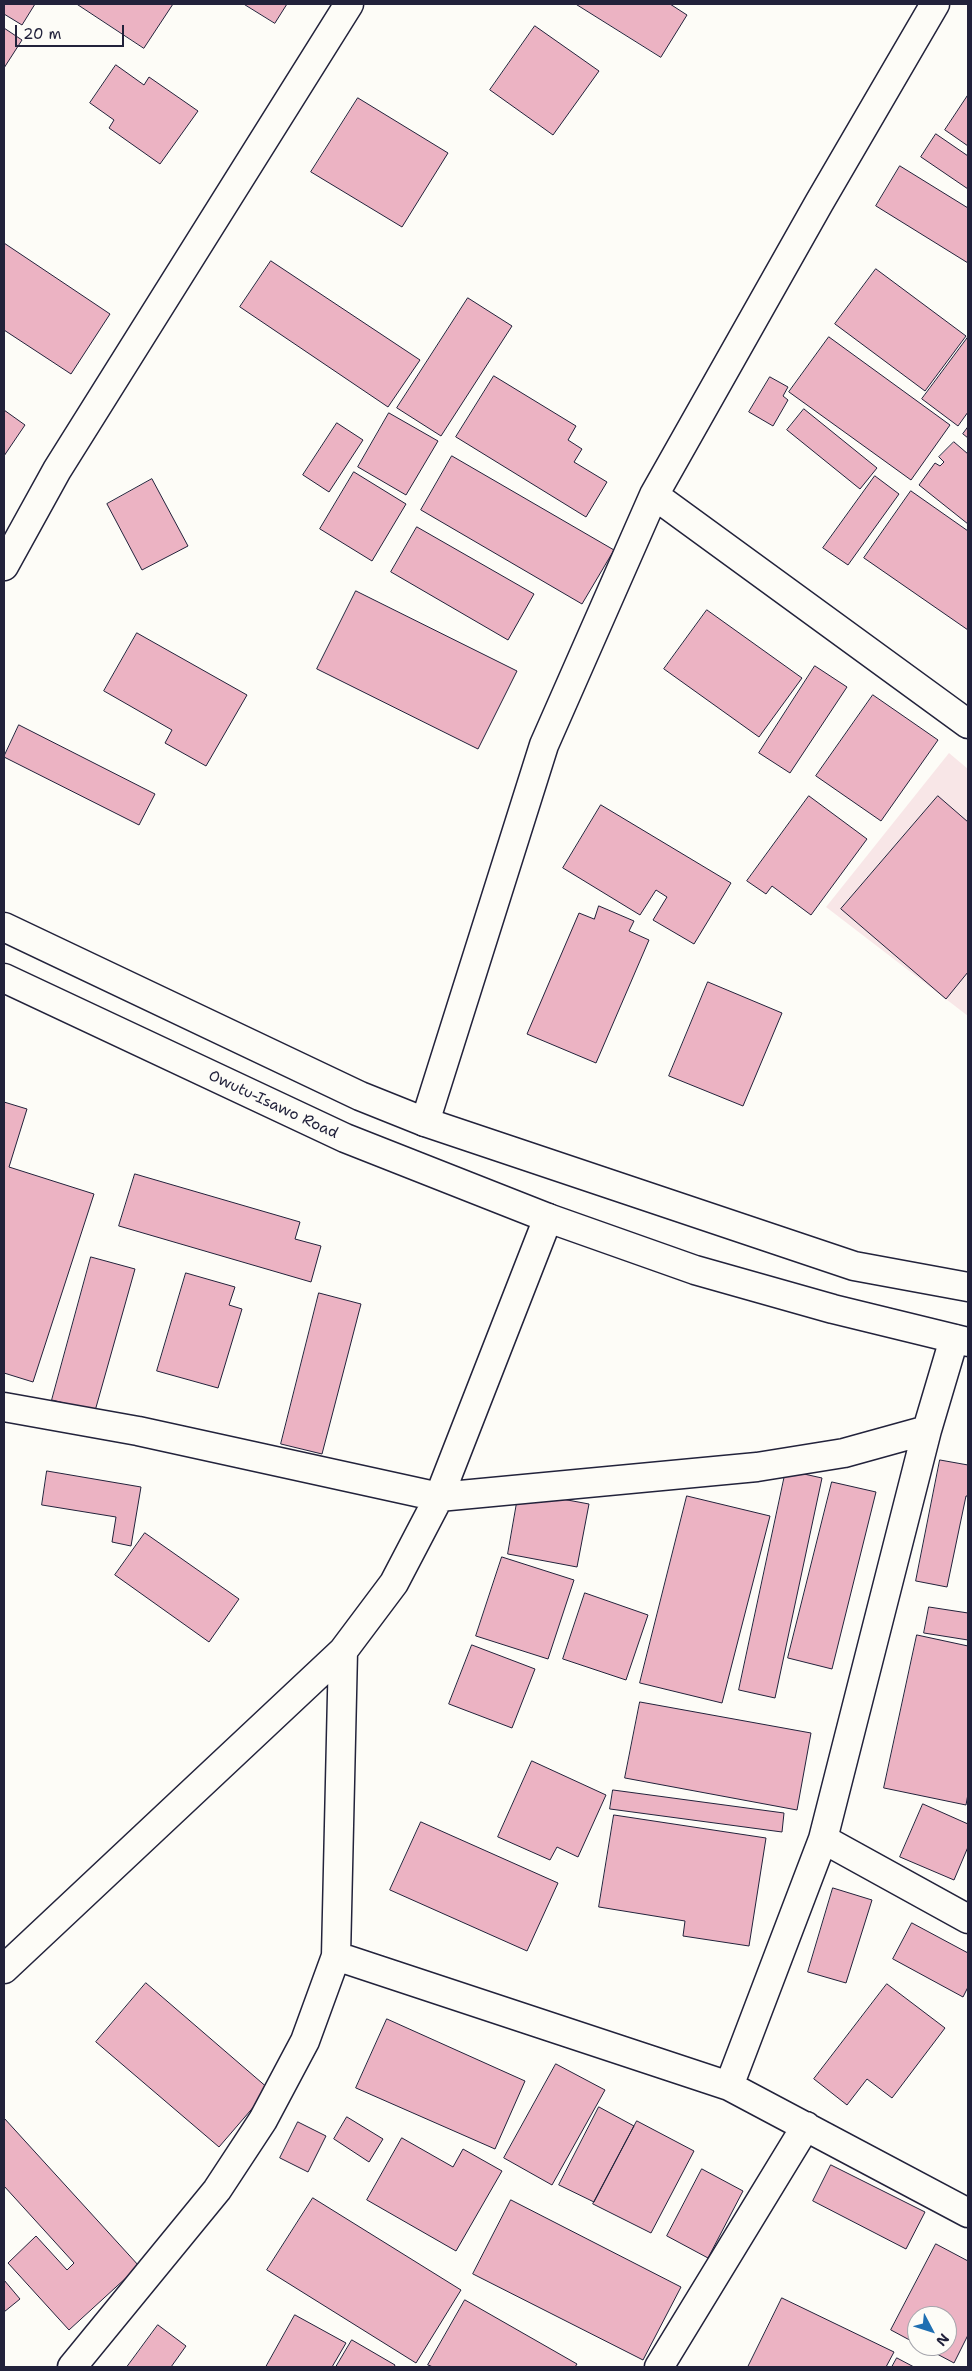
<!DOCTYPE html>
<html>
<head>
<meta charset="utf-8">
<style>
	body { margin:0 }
	#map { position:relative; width:972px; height:2371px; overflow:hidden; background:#fdfcf7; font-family:"Shantell Sans",sans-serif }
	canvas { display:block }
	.frame { position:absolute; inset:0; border:5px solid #22223b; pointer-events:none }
	.north { position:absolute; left:907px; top:2306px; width:50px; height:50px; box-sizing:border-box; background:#fdfcf7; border:1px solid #a5a5ac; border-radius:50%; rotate:130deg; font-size:14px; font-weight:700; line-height:20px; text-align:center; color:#22223b }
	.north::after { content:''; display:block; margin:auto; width:18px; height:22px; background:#1f6fb2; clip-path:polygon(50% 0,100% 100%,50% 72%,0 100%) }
	.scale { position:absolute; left:15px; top:25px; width:109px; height:22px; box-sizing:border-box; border:2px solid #22223b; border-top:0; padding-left:6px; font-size:15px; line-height:18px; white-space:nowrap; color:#22223b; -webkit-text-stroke:4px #fdfcf7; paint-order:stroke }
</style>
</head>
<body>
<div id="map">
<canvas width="972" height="2371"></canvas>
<div class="frame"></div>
<div class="north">N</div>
<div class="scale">20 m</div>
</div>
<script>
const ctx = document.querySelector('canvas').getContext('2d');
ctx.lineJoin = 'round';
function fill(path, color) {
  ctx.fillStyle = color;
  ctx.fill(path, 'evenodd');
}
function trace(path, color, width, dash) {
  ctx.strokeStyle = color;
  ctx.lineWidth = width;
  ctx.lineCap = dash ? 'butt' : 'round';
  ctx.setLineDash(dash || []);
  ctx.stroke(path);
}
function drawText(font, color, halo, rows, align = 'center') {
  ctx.font = font + ' "Shantell Sans",sans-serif';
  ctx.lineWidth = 4;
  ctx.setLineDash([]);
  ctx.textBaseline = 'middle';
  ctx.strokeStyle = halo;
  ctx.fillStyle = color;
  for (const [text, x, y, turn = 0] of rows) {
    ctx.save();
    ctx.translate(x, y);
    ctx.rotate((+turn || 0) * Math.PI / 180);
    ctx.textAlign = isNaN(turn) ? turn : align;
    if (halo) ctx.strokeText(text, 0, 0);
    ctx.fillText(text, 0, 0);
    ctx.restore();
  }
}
const built = new Path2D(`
	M 949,753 L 968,769 L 968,1016 L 826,907 Z`);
const building = new Path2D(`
	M 4,4 L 35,4 L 22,25 L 4,14 Z
	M 77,4 L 173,4 L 144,48 Z
	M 244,4 L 287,4 L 275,23 Z
	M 576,4 L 670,4 L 687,15 L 661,57 Z
	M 535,26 L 599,71 L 553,135 L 490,90 Z
	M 4,28 L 22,40 L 4,68 Z
	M 116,65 L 144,85 L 149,77 L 198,111 L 160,164 L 109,128 L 114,120 L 90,103 Z
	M 968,95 L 968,146 L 945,130 Z
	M 358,98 L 448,153 L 402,227 L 311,172 Z
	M 936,134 L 968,156 L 968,189 L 921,157 Z
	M 900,166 L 968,208 L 968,263 L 876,206 Z
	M 4,243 L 110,314 L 71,374 L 4,330 Z
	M 271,261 L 420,360 L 388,407 L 240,307 Z
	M 876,269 L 966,336 L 925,391 L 835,324 Z
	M 468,298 L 512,326 L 441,436 L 397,408 Z
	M 829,337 L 950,425 L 911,480 L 789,392 Z
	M 968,337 L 968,412 L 958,426 L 922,399 Z
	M 494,376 L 576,426 L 568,440 L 582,449 L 574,462 L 607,482 L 586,517 L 456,437 Z
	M 770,377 L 788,387 L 783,396 L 788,400 L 773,426 L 749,412 Z
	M 804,409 L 877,468 L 860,489 L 787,430 Z
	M 4,410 L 25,425 L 4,456 Z
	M 389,413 L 438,441 L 406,495 L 358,467 Z
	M 337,423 L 363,440 L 329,492 L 303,475 Z
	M 968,427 L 968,438 L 963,434 Z
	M 954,442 L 968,454 L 968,524 L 919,485 L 935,463 L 940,466 L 944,462 L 939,457 Z
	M 452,456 L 614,550 L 582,604 L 421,510 Z
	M 354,472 L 406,504 L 372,561 L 320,529 Z
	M 875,476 L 899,494 L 848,565 L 823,548 Z
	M 152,479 L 188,546 L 142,570 L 107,504 Z
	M 911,491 L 968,531 L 968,630 L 864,558 Z
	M 417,527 L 534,594 L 508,640 L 391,572 Z
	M 356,591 L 517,671 L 478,749 L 317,669 Z
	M 707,610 L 802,678 L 759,737 L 664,669 Z
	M 137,633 L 247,695 L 206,766 L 165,743 L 172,730 L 104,691 Z
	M 815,666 L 847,687 L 790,773 L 759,753 Z
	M 873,695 L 938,740 L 881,821 L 816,776 Z
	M 19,725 L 155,794 L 139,825 L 4,757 Z
	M 809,796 L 867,839 L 811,915 L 772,886 L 766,894 L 747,881 Z
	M 938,796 L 968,822 L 968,972 L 946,999 L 841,909 Z
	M 601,805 L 731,883 L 694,944 L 653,920 L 667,897 L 656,890 L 640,915 L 563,868 Z
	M 599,906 L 634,921 L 629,931 L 649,940 L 596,1063 L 527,1034 L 579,913 L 594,919 Z
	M 708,982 L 782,1013 L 743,1106 L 669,1076 Z
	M 4,1102 L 27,1109 L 9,1167 L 94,1194 L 33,1382 L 4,1373 Z
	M 135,1174 L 300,1222 L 295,1239 L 321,1246 L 311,1282 L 119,1226 Z
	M 91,1257 L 135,1269 L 95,1411 L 52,1400 Z
	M 186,1273 L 235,1287 L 229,1305 L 242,1309 L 218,1388 L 157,1371 Z
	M 319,1293 L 361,1304 L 322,1454 L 281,1444 Z
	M 940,1460 L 968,1465 L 968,1496 L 966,1496 L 947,1587 L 916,1581 Z
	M 786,1470 L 822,1478 L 775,1698 L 739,1690 Z
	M 47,1471 L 141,1487 L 131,1546 L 112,1542 L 116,1517 L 42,1505 Z
	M 832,1482 L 876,1492 L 832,1669 L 788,1658 Z
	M 519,1491 L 589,1504 L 577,1567 L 508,1554 Z
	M 687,1496 L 770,1516 L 722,1703 L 640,1683 Z
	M 145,1533 L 239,1599 L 209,1642 L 115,1575 Z
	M 502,1557 L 574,1580 L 548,1659 L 476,1636 Z
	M 585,1593 L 648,1615 L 626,1680 L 563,1659 Z
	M 929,1607 L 968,1613 L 968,1640 L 924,1633 Z
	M 917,1635 L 968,1646 L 968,1794 L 966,1805 L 884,1788 Z
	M 472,1645 L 535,1669 L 512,1728 L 449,1704 Z
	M 640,1702 L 811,1733 L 797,1810 L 625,1778 Z
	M 532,1761 L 606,1795 L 578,1857 L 557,1847 L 550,1860 L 498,1837 Z
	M 613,1790 L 784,1813 L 782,1832 L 610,1809 Z
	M 923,1804 L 968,1824 L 968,1847 L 954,1880 L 900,1857 Z
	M 614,1815 L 766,1838 L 749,1946 L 683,1936 L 685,1921 L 599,1907 Z
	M 421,1822 L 558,1883 L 527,1951 L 390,1890 Z
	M 833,1888 L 872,1900 L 846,1983 L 808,1972 Z
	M 912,1923 L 968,1953 L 968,1987 L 963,1997 L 893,1959 Z
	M 146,1983 L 269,2089 L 219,2147 L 96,2042 Z
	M 887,1984 L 945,2028 L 892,2098 L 867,2079 L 847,2105 L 814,2079 Z
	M 387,2019 L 525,2081 L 495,2149 L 356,2088 Z
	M 556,2064 L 605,2090 L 552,2185 L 504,2158 Z
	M 599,2107 L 634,2126 L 594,2202 L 559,2185 Z
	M 347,2117 L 383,2139 L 369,2162 L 334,2139 Z
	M 4,2118 L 139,2266 L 69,2330 L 8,2263 L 36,2236 L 67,2270 L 74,2263 L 4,2186 Z
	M 637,2121 L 694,2151 L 651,2233 L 593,2204 Z
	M 298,2122 L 326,2136 L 308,2172 L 280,2158 Z
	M 402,2138 L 453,2167 L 463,2149 L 502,2171 L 456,2251 L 367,2200 Z
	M 831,2165 L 925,2212 L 906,2249 L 813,2201 Z
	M 702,2169 L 743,2191 L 708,2258 L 667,2236 Z
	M 313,2198 L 461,2290 L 416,2363 L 267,2270 Z
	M 511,2200 L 681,2287 L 643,2360 L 473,2274 Z
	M 936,2244 L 968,2261 L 968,2335 L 954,2363 L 922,2346 L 947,2346 L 947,2316 L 917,2316 L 917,2344 L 891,2330 Z
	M 4,2280 L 20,2299 L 4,2312 Z
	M 782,2298 L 894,2352 L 886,2367 L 748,2367 Z
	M 465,2300 L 577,2364 L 575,2367 L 433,2367 L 428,2365 Z
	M 295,2315 L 346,2343 L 332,2367 L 266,2367 Z
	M 158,2325 L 186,2346 L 171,2367 L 127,2367 Z
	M 352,2340 L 395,2365 L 394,2367 L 336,2367 Z
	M 897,2358 L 914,2367 L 892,2367 Z`);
const minor = new Path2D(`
	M 654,495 L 968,724
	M 4,566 L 57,470 L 349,4
	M 425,1122 L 544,745 L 654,495 L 819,203 L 935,4
	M 4,1407 L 138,1431 L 439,1497 L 757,1467 L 844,1453 L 927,1430
	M 823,1839 L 968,1919
	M 336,1956 L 729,2086 L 968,2213
	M 4,1969 L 343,1651 L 394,1583 L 439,1497 L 548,1218
	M 729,2086 L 823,1839 L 927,1430 L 954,1339
	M 72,2367 L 217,2190 L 263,2120 L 305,2041 L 336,1956 L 343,1651
	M 659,2367 L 806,2126`);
const tertiary = new Path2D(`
	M 4,927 L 360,1096 L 425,1122 L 854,1266 L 968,1287
	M 4,978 L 345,1138 L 548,1218 L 695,1270 L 833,1309 L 968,1342`);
const streetNames = [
	["Owutu-Isawo Road",273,1105,25]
];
fill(built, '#f8e6e7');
fill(building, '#ecb3c3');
trace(building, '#22223b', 1);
trace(minor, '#22223b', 31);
trace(tertiary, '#22223b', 31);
trace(minor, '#fdfcf7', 28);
trace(tertiary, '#fdfcf7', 28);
drawText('15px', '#22223b', '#fdfcf7', streetNames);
</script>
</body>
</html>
